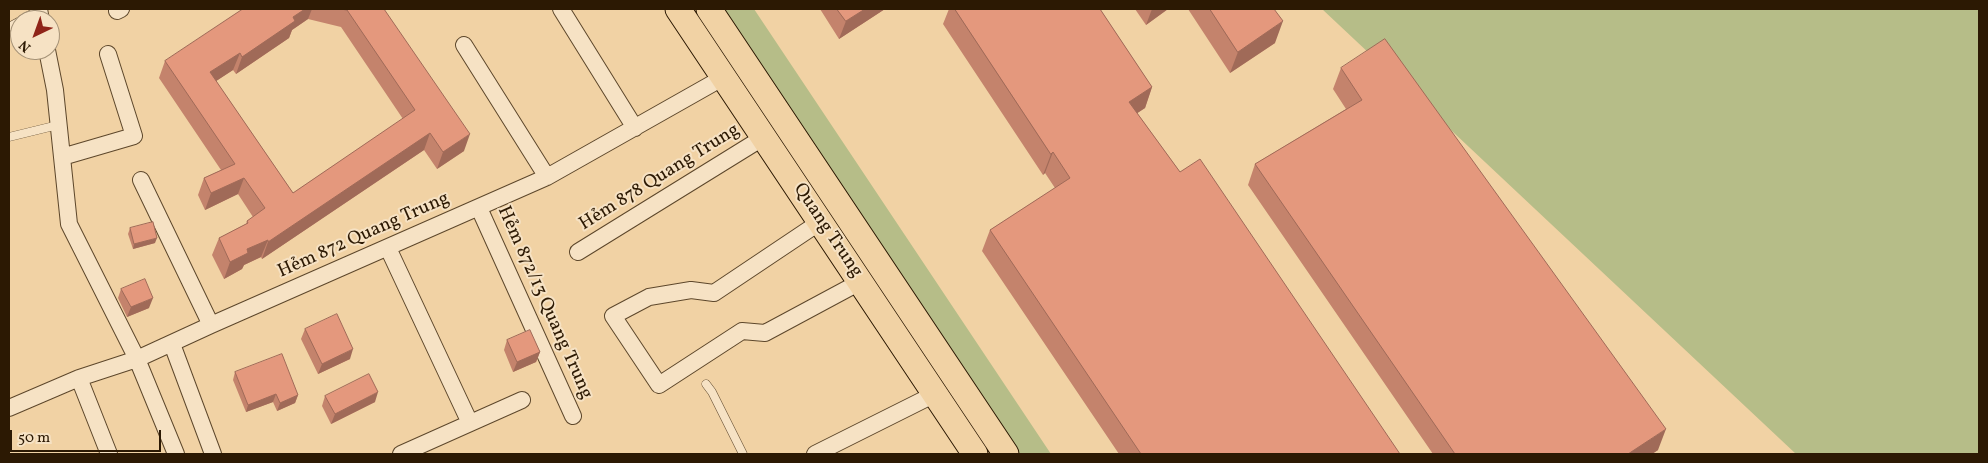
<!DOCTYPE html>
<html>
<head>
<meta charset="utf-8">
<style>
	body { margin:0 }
	#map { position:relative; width:1988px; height:463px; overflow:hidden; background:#f1d2a4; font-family:Vollkorn,serif }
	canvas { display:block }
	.frame { position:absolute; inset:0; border:10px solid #2c1903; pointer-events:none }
	.north { position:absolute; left:10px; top:10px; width:50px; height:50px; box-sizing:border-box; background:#f6e2c4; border:1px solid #a59277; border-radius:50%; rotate:222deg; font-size:14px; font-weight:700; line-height:20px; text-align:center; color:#2c1903 }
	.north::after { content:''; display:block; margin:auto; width:18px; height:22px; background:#8f2418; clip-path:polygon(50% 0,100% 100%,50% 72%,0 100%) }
	.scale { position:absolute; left:10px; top:430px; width:151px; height:22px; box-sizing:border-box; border:2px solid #2c1903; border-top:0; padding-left:6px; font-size:15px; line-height:18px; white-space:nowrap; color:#2c1903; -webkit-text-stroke:4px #f6e2c4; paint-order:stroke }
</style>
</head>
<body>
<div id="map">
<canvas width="1988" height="463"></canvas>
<div class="frame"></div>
<div class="north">N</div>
<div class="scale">50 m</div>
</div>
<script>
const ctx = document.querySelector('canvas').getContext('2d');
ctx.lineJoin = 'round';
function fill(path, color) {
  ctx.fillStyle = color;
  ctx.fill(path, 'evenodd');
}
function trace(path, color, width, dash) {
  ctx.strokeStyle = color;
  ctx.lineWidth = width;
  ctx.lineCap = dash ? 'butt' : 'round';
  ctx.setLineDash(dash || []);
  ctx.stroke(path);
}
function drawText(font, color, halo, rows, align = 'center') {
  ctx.font = font + ' Vollkorn,serif';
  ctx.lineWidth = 4;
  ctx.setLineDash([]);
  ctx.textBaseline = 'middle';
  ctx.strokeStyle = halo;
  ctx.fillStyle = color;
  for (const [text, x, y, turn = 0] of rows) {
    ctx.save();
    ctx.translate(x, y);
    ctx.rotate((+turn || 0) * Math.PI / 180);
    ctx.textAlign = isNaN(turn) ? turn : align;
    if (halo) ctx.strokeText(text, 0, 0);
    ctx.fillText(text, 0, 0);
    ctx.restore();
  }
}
const green = new Path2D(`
	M 722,9 L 754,9 L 1051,454 L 1019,454 Z
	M 1322,9 L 1979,9 L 1979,454 L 1796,454 Z`);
const service = new Path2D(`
	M 21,20 L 39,10
	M 9,27 L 20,21
	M 9,137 L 58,125
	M 706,384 L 712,392 L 743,454`);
const minor = new Path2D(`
	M 39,9 L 41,20
	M 561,9 L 635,128
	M 117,11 L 121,9
	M 464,45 L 547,177
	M 47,50 L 55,90 L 69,224 L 137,359 L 176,454
	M 62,157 L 134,136 L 108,54
	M 141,180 L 211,325
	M 479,208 L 573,416
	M 820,222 L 714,293 L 691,290 L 649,297 L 613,316 L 659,385 L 742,331 L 765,333 L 860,282
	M 388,248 L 470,423
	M 578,252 L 764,137
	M 172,344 L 213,454
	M 79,378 L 109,454
	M 9,408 L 79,378 L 137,359 L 211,325 L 547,177 L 724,77
	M 401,454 L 522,400
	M 815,454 L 935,394`);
const primary = new Path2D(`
	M 678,9 L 975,454
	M 709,9 L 1006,454`);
const wall = new Path2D(`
	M 243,9 L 384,9 L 464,151 L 437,169 L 424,150 L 262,259 L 261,257 L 244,265 L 242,269 L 224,279 L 212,255 L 219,238 L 246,224 L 247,221 L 253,217 L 238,194 L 205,210 L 198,195 L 204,178 L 221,170 L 159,78 L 165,61 ZM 308,19 L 341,27 L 403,119 L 293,193 L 216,81 L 233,70 L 236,74 L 289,38 L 292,30 Z
	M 820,9 L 885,9 L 839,39 Z
	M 949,9 L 1100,9 L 1152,87 L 1145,108 L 1137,113 L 1180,172 L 1400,454 L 1119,454 L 982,251 L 990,230 L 1055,188 L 1045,173 L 1043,175 L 943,24 Z
	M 1135,9 L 1168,9 L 1146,25 Z
	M 1188,9 L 1274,9 L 1275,43 L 1230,73 Z
	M 1341,68 L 1658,450 L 1652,454 L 1433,454 L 1248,185 L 1255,164 L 1346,109 L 1333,89 Z
	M 130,228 L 155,243 L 133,249 L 128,234 Z
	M 121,289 L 149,308 L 127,317 L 118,298 Z
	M 305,329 L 350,359 L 318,374 L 301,339 Z
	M 507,340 L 540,352 L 536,362 L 513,372 L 504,350 Z
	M 235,372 L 298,395 L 295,403 L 277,411 L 273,402 L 246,412 L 233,380 Z
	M 325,396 L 375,402 L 331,424 L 322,406 Z`);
const shadedWall = new Path2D(`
	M 305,9 L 312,9 L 308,19 L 292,30 L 289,38 L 236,74 L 242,57 L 293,17 Z
	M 865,9 L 885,9 L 839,39 L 846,21 Z
	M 1152,9 L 1168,9 L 1146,25 Z
	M 1283,21 L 1275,43 L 1230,73 L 1238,52 Z
	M 240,53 L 233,70 L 204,89 L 210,72 Z
	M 1152,87 L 1145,108 L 1121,124 L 1129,102 Z
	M 430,133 L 424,150 L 262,259 L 268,242 Z
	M 470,134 L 464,151 L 437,169 L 443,152 Z
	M 1053,152 L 1045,173 L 1043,175 L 1051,154 Z
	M 244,178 L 238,194 L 205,210 L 211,193 Z
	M 157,238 L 155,243 L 133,249 L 134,244 Z
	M 268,240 L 261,257 L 244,265 L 242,269 L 224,279 L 230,262 L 247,249 Z
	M 153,298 L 149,308 L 127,317 L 131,307 Z
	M 353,349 L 350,359 L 318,374 L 322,364 Z
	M 540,352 L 536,362 L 513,372 L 517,362 Z
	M 378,392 L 375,402 L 331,424 L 335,414 Z
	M 276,394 L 273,402 L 246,412 L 248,405 Z
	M 298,395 L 295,403 L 277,411 L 280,403 Z
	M 1666,429 L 1658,450 L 1652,454 L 1628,454 Z`);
const building = new Path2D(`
	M 243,9 L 305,9 L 293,17 L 295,21 L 242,57 L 240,53 L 210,72 L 293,193 L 415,110 L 347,10 L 340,9 L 384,9 L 470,134 L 443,152 L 430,133 L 268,242 L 268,240 L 247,249 L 248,253 L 230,262 L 219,238 L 248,223 L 247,221 L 265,208 L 244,178 L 211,193 L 204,178 L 235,164 L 165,61 Z
	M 837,9 L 865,9 L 846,21 Z
	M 955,9 L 1100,9 L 1152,87 L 1129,102 L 1180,172 L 1200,159 L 1400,454 L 1141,454 L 990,230 L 1070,178 L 1053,152 L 1051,154 Z
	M 1210,9 L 1274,9 L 1283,21 L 1238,52 Z
	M 1385,39 L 1666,429 L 1628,454 L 1455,454 L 1255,164 L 1362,100 L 1341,68 Z
	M 153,222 L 157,238 L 134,244 L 130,228 Z
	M 145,279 L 153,298 L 131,307 L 121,289 Z
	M 337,314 L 353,349 L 322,364 L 305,329 Z
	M 530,330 L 540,352 L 517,362 L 507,340 Z
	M 282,354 L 298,395 L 280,403 L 276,394 L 248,405 L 235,372 Z
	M 369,374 L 378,392 L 335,414 L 325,396 Z`);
const streetNames = [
	["Hẻm 878 Quang Trung",660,178,-32],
	["Quang Trung",827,231,56],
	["Hẻm 872 Quang Trung",364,236,-24],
	["Hẻm 872/13 Quang Trung",544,303,66]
];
fill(green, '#b6bd88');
trace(service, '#5d472b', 9);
trace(minor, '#5d472b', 18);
trace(primary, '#2c1903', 27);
trace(service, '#f6e2c4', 8);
trace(minor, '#f6e2c4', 16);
trace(primary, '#f1d2a4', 25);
fill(wall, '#c4836c');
fill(shadedWall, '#a06a58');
fill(building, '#e4987d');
trace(building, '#a06a58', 1);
drawText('19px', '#2c1903', '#f6e2c4', streetNames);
</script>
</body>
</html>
